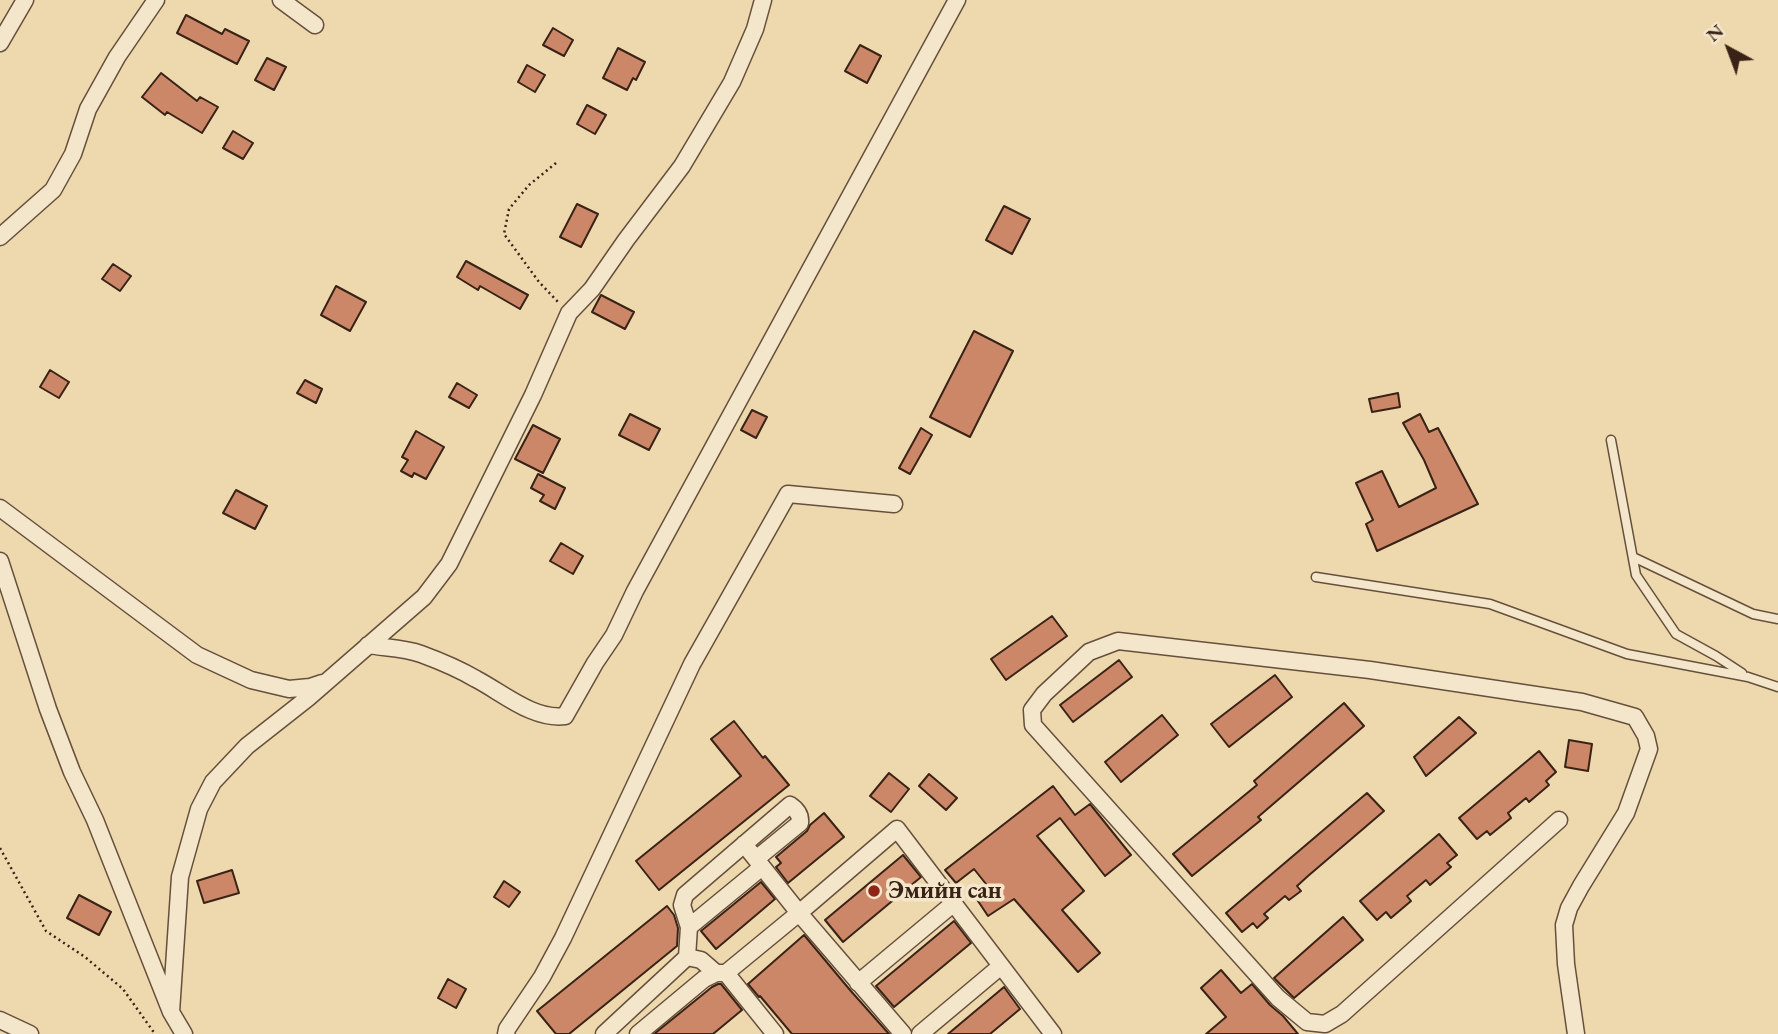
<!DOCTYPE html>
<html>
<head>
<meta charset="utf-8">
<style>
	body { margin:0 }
	#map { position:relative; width:1778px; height:1034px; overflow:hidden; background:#eed8ae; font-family:"EB Garamond",serif }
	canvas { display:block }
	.north { position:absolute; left:1694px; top:14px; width:70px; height:70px; -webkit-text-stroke:5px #f4e6ca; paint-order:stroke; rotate:319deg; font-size:19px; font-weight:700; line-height:28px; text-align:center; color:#392316 }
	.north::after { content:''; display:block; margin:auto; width:24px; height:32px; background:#392316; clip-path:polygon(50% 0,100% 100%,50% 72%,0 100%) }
</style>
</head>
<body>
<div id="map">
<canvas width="1778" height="1034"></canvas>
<div class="north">N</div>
</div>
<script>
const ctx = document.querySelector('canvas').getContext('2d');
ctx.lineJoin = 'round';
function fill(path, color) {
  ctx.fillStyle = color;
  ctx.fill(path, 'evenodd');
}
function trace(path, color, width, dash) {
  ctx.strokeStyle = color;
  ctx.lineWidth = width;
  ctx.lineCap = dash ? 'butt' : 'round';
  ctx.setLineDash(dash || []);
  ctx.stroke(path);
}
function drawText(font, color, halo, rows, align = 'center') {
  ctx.font = font + ' "EB Garamond",serif';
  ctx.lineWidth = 7;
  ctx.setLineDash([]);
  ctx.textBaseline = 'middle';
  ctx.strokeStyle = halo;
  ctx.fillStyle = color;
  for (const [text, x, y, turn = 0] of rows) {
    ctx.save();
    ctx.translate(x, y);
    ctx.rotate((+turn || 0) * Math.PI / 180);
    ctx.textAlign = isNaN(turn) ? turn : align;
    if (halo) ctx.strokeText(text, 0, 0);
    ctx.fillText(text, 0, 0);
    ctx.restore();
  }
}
const building = new Path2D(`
	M 186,15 L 222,34 L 225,29 L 249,41 L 237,64 L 177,33 Z
	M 553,28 L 573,40 L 564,56 L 543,45 Z
	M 860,45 L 881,56 L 867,83 L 845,71 Z
	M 618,48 L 645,62 L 636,80 L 633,78 L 627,90 L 603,78 Z
	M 267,58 L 286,67 L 274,90 L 255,80 Z
	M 527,65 L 545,75 L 535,92 L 518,82 Z
	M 161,73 L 197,101 L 200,97 L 218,107 L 202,133 L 167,112 L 165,115 L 142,97 Z
	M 587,105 L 606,115 L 595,134 L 577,124 Z
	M 233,131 L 253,143 L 243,159 L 223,148 Z
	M 577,204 L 598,214 L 581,247 L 560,237 Z
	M 1004,206 L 1030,219 L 1012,254 L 986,240 Z
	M 466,261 L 528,295 L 520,309 L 480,286 L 478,290 L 457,277 Z
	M 113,264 L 131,276 L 120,291 L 102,279 Z
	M 336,286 L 366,302 L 350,331 L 321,315 Z
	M 601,295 L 634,312 L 625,329 L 592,312 Z
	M 974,331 L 1013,351 L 970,437 L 930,417 Z
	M 50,370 L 69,382 L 59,398 L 40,387 Z
	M 305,380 L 322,389 L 316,403 L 297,393 Z
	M 457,383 L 477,395 L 469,408 L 449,397 Z
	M 1398,393 L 1400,407 L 1372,412 L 1369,399 Z
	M 752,410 L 767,417 L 756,438 L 741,430 Z
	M 630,414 L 660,429 L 649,450 L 619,435 Z
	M 1420,414 L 1429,432 L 1438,428 L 1478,504 L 1377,551 L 1366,524 L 1373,520 L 1356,483 L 1382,471 L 1399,507 L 1436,488 L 1424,460 L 1403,423 Z
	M 533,425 L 560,439 L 543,473 L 515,459 Z
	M 921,428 L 932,435 L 910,474 L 899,468 Z
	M 416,431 L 444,447 L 426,479 L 414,473 L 412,477 L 401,471 L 408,460 L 402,457 Z
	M 538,474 L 565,488 L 555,509 L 540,501 L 544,495 L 531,488 Z
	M 236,490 L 267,506 L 255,529 L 223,513 Z
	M 561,543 L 583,556 L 573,574 L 550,561 Z
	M 1052,616 L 1067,636 L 1006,680 L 991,659 Z
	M 1119,660 L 1132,677 L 1073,722 L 1060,705 Z
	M 1275,675 L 1292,697 L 1229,747 L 1211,724 Z
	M 1344,703 L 1364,726 L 1258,817 L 1261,820 L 1192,876 L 1173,854 L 1257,785 L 1254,781 Z
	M 1162,715 L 1178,735 L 1121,782 L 1105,762 Z
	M 1459,717 L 1476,733 L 1426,776 L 1414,757 Z
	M 734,721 L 763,758 L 765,756 L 789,785 L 659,890 L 636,861 L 741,776 L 711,739 Z
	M 1569,740 L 1592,744 L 1588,771 L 1565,767 Z
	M 1539,751 L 1556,772 L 1546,781 L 1549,785 L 1529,802 L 1526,798 L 1508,813 L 1511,818 L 1490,835 L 1487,831 L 1477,839 L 1459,818 Z
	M 889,773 L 909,789 L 891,812 L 870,796 Z
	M 929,774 L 957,798 L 946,810 L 919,786 Z
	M 1053,786 L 1075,815 L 1090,804 L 1131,855 L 1105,876 L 1060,818 L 1037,836 L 1084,891 L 1062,910 L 1100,953 L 1078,972 L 1014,899 L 988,916 L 976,898 L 990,889 L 974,869 L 956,883 L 945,870 Z
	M 1367,793 L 1384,811 L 1308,876 L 1297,886 L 1301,891 L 1289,900 L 1285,896 L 1264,914 L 1268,918 L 1257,928 L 1253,923 L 1242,932 L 1226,913 Z
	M 824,813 L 844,837 L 788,883 L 776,867 L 781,863 L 776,857 L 807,831 L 810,825 Z
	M 1439,834 L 1457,855 L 1447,863 L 1451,867 L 1430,885 L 1426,880 L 1407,896 L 1411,901 L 1391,918 L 1386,912 L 1377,920 L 1360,901 Z
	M 903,855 L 921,877 L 843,942 L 825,920 Z
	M 232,870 L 239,893 L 204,903 L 197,881 Z
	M 504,881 L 520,892 L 509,907 L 494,897 Z
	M 761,882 L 775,899 L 716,949 L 701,931 Z
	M 79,895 L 111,912 L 99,935 L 67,918 Z
	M 667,906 L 674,915 L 678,928 L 677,946 L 569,1034 L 556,1034 L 537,1011 Z
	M 1343,917 L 1363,940 L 1294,998 L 1274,978 Z
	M 954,921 L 971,943 L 894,1007 L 876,986 Z
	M 804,935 L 850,990 L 889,1034 L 792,1034 L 760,996 L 759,997 L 748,984 Z
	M 1221,970 L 1241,993 L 1252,984 L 1270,1005 L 1283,1016 L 1298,1034 L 1206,1034 L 1226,1017 L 1201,988 Z
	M 448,979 L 466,989 L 456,1008 L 438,998 Z
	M 718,984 L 721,984 L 742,1010 L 713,1034 L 654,1034 L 712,987 Z
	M 1004,987 L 1020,1009 L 990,1034 L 948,1034 Z`);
const path = new Path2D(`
	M 556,163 L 529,185 L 509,209 L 504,234 L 539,282 L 559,303
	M 0,848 L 46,931 L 85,957 L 123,989 L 155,1034`);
const lane = new Path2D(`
	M 1611,440 L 1636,575 L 1676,634 L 1716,656 L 1742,673
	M 1633,557 L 1753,614 L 1778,619
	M 1316,577 L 1490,604 L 1627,654 L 1748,677 L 1778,687`);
const street = new Path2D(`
	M 281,0 L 315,25
	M 0,43 L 25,0
	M 0,237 L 53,190 L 73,154 L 88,109 L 117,57 L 156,0
	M 0,508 L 197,655 L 251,680 L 289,689 L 310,687 L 322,683
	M 0,561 L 48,709 L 72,772 L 95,820 L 171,1012 L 184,1034
	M 368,645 C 386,648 404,648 421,654 C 440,661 459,669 476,679 C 503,693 533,720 565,716 L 595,663 L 614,635 L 635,591 L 957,0
	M 1559,820 L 1342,1014 L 1325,1024 L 1307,1022 L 1278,998 L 1033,725 L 1032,710 L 1044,694 L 1089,652 L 1118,641 L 1370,670 L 1582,702 L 1635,717 L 1646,736 L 1649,749 L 1626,813 L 1581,886 L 1569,908 L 1564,925 L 1566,964 L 1576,1034
	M 744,844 L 799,913 L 897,829 L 1053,1034
	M 689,927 L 762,867
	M 687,957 L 701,960 L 716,973
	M 858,983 L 954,903
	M 171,1012 L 180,877 L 199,809 L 213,782 L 247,746 L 308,698 L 424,597 L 449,564 L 533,395 L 569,313 L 592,289 L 626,240 L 682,166 L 732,82 L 755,29 L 763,0
	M 0,1020 L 30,1034
	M 506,1034 L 507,1029 L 542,977 L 563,938 L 692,664 L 788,494 L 894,504
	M 604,1034 L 687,957 L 689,927 L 682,905 L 685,895 L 790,805 C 796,809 801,815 800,823 L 756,859
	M 638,1034 L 704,979 L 716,973 L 726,973
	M 775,1034 L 726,973 L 799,913 L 903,1034
	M 920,1034 L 1001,966`);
const markers = [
	[874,891,7,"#8f2418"]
];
const poiNames = [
	["Эмийн сан",888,891]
];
fill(building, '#cc8768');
trace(building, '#392316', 2);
trace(lane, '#66503c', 11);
trace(street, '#66503c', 19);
trace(path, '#392316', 2.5, [2, 3.5]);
trace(lane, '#f4e6ca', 8);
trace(street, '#f4e6ca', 16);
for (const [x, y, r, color] of markers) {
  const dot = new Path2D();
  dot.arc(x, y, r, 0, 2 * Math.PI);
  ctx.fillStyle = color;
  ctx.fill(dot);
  trace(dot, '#f4e6ca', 2.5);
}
drawText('bold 24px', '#392316', '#f4e6ca', poiNames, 'left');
</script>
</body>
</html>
